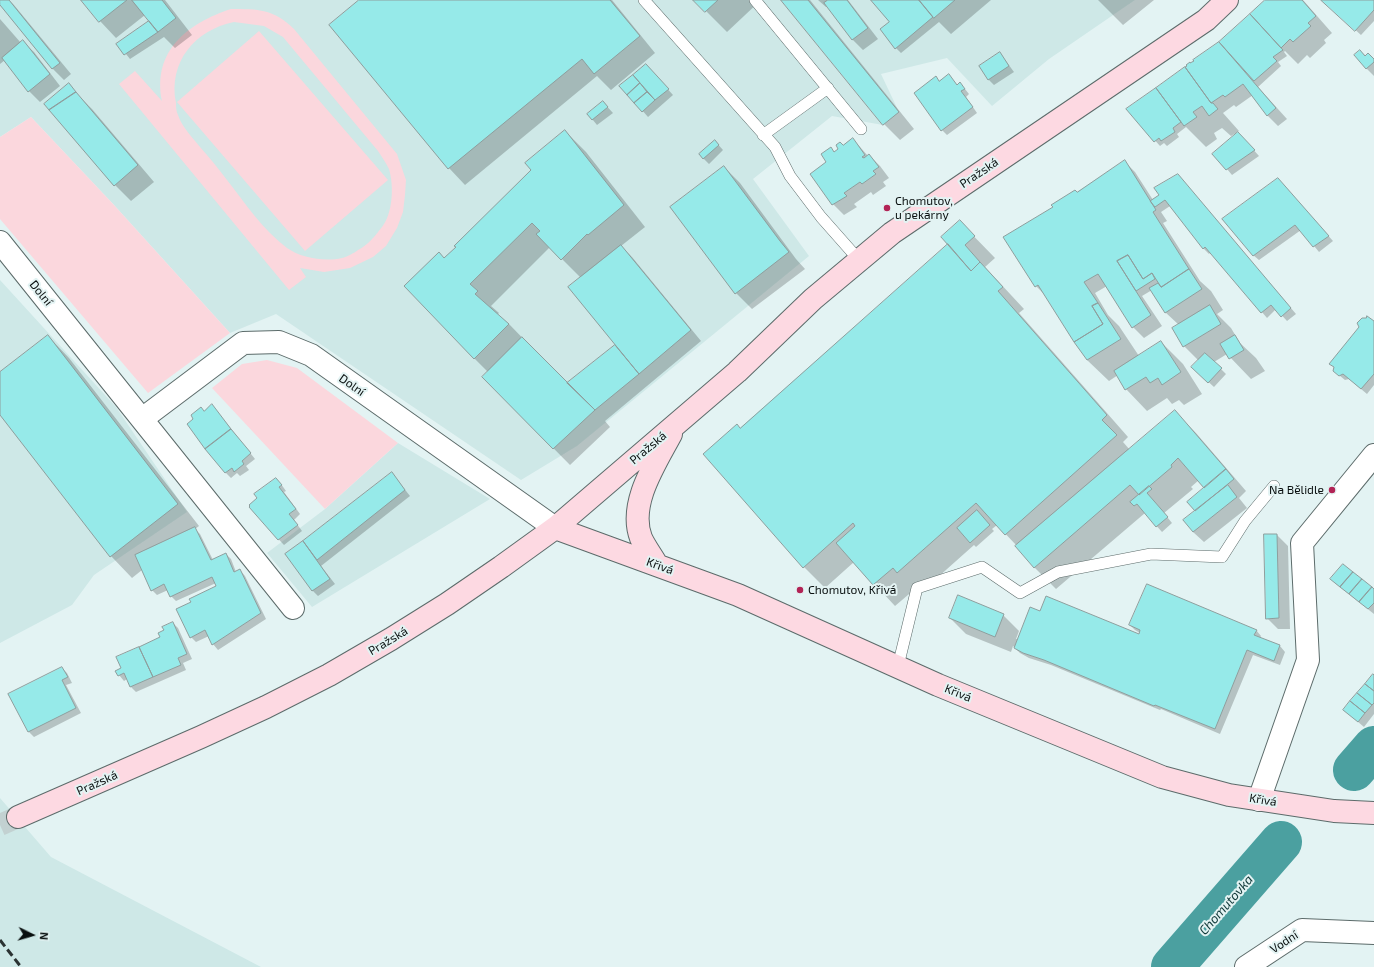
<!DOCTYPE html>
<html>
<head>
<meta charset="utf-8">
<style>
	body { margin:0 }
	#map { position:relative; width:1374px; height:967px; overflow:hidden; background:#e3f3f3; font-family:"Exo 2",sans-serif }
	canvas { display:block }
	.north { position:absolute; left:12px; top:915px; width:40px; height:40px; -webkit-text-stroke:3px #e3f3f3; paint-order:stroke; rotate:95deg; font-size:11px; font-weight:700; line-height:16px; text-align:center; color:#090f0f }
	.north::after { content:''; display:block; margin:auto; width:14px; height:18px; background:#090f0f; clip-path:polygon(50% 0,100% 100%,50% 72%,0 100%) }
</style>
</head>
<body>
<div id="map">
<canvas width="1374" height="967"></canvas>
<div class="north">N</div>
</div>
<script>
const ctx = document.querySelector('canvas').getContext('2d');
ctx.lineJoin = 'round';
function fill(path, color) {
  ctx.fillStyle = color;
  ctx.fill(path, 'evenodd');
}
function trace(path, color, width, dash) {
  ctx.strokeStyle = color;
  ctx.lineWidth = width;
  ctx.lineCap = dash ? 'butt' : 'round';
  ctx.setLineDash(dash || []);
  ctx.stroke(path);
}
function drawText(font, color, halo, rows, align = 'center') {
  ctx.font = font + ' "Exo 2",sans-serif';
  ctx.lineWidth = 4;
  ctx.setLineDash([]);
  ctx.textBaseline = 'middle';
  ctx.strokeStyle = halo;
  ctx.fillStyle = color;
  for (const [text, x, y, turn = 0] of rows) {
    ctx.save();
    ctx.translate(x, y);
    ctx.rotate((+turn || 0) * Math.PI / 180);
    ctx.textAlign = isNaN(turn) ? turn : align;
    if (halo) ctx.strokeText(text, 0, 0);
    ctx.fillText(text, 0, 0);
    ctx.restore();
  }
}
const built = new Path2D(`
	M 0,0 L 1135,0 L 1049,59 L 992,106 L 947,58 L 881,74 L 899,112 L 883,125 L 832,116 L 753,179 L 809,256 L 577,446 L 521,480 L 276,314 L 230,333 L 114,205 L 31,117 L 0,137 Z
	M 0,280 L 116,407 L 187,512 L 94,575 L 72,605 L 0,643 Z
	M 398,443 L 490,499 L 312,607 L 267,553 L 325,509 Z
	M 0,798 L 51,857 L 261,967 L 0,967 Z`);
const green = new Path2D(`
	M 231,9 C 258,9 274,9 294,29 L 397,154 L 406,180 L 405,195 L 403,212 L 397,228 L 386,246 L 373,257 L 350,268 L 324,272 L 300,268 L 306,277 L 289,290 L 119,84 L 135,71 L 162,101 C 152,51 188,23 231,9 ZM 234,22 L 264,26 L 283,37 L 378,151 C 382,157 386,163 389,169 C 394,186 393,213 382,227 C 375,236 368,245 358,250 C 354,253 347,257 342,258 C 325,262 301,258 287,248 C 263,230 245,203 227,180 C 218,168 209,157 200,147 C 192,137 182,127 178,115 C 176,111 176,107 176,103 C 168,62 195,30 234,22 Z
	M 259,31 L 388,180 L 305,251 L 177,102 Z
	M 31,117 L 114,205 L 230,333 L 148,393 L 0,219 L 0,137 Z
	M 267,360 L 297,368 L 398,443 L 325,509 L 212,388 L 242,364 Z`);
const shadow = new Path2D(`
	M 0,0 L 9,0 L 14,5 L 71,74 L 64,80 L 53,69 L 0,4 Z
	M 83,0 L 165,0 L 192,35 L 175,48 L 164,37 L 130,59 L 118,44 L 150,21 L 145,15 L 116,38 L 100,21 Z
	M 361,0 L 612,0 L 655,53 L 611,90 L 597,76 L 465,185 L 449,168 Z
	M 695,0 L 761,0 L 727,32 Z
	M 782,0 L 810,0 L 914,129 L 900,140 L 884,124 Z
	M 818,0 L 848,0 L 878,39 L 863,50 L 852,39 L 828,6 L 826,7 Z
	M 872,0 L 991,0 L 951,34 L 939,22 L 901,53 L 896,48 L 890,22 Z
	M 1098,0 L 1154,0 L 1123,25 Z
	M 1267,0 L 1303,0 L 1332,33 L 1324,40 L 1326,43 L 1310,58 L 1307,55 L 1298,64 L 1285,51 L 1284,52 L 1287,56 L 1278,62 L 1281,66 L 1258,87 L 1287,119 L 1278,126 L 1267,115 L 1253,95 L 1236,107 L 1234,105 L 1223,113 L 1239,131 L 1231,136 L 1222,128 L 1214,133 L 1217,139 L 1206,147 L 1186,127 L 1177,134 L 1179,137 L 1167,146 L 1164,143 L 1160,146 L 1127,109 L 1221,42 Z
	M 1322,0 L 1374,0 L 1374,21 L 1361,35 Z
	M 0,19 L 21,43 L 23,42 L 34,52 L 60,86 L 40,102 L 29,91 L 5,60 L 0,64 Z
	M 1360,51 L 1366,56 L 1374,59 L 1374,76 L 1366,68 Z
	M 1000,53 L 1014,72 L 994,85 L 989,80 L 980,66 Z
	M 646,65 L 673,95 L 648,117 L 621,86 Z
	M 949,75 L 958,86 L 960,84 L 965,89 L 969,94 L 966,97 L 977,113 L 947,135 L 942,130 L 940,82 Z
	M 81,98 L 92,109 L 154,182 L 131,201 L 115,185 Z
	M 603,102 L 613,113 L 597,125 L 588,114 Z
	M 565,131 L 586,152 L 645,227 L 621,246 L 632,257 L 701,341 L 605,421 L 610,427 L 570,465 L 483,377 L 488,372 L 474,358 L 444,259 L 533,170 ZM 550,247 L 581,278 L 616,345 L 567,384 L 509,324 L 497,315 L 499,313 L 491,306 Z
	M 1243,138 L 1259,156 L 1232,175 L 1227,169 Z
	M 853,139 L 868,156 L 869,155 L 880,166 L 889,178 L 883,182 L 886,186 L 873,195 L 871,192 L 854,204 L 857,207 L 844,215 L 833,204 L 811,174 L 827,162 L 831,149 L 835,153 Z
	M 715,141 L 723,150 L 709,164 L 700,155 Z
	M 1124,161 L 1135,172 L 1153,200 L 1160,196 L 1178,175 L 1296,314 L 1287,321 L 1276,309 L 1267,318 L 1211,252 L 1209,254 L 1204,249 L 1170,206 L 1161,212 L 1167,221 L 1163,223 L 1200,281 L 1211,291 L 1223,310 L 1217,314 L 1231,328 L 1240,343 L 1256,358 L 1265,371 L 1251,379 L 1227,354 L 1214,362 L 1226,374 L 1214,387 L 1192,367 L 1199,361 L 1184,346 L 1179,325 L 1165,312 L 1152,290 L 1142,296 L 1162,326 L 1144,338 L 1133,327 L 1107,286 L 1095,293 L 1108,315 L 1119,326 L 1139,356 L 1161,342 L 1183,364 L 1202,394 L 1184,405 L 1179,400 L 1172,404 L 1167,398 L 1147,411 L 1126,389 L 1118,375 L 1109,381 L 1087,360 L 1047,297 L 1036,286 L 1077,193 Z
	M 724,167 L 740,183 L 796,259 L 805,269 L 752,309 L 736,293 Z
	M 1283,184 L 1333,241 L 1319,252 L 1301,230 L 1259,260 L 1253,255 Z
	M 960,222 L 995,258 L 985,267 L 1024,309 L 1019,313 L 1128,437 L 1123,442 L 1130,450 L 1175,412 L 1196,433 L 1246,491 L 1239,498 L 1247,508 L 1204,542 L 1193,532 L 1196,511 L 1205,488 L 1199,480 L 1191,487 L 1193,489 L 1164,513 L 1172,523 L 1162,532 L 1145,513 L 1056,589 L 1035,568 L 1017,546 L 997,525 L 992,529 L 994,531 L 976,547 L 974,545 L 919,594 L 915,589 L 895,606 L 854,562 L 825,588 L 804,567 L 737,425 L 741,429 L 949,244 Z
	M 1366,319 L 1374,323 L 1374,385 L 1367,394 L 1349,379 L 1345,380 L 1334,371 Z
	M 48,336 L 69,358 L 199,526 L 195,529 L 200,534 L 213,560 L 226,554 L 231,559 L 236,572 L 240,570 L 245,576 L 266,619 L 218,650 L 213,644 L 209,636 L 196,642 L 191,637 L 217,587 L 216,583 L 176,601 L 171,596 L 168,590 L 157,595 L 152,590 L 142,570 L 132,578 L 111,556 L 0,414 L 0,373 Z
	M 212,405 L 255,459 L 246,466 L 249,470 L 240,476 L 237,473 L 231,478 L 226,473 L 188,424 Z
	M 392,473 L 410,496 L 321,566 L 335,584 L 318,596 L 313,591 L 287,554 Z
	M 281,484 L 286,491 L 284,492 L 300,514 L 294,520 L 302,531 L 284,545 L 269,529 L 250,507 Z
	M 1277,535 L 1288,546 L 1290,629 L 1278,629 L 1267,618 Z
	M 1331,579 L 1374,590 L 1374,614 L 1336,584 Z
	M 1040,613 L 1139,635 L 1140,633 L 1135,630 L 1130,625 L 1256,630 L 1261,636 L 1260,638 L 1280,646 L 1285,652 L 1280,665 L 1253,655 L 1220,734 L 1161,709 L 1160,710 L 1051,665 L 1029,658 L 1020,653 L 1013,646 L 1011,652 L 966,634 L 950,618 L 1003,615 L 1019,631 L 1016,639 L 1018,639 Z
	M 173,623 L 178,628 L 192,659 L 183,663 L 186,670 L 136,692 L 131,687 L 127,679 L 124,681 L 119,675 L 122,669 L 161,638 L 165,631 Z
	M 62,668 L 67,673 L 72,683 L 66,685 L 81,713 L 34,737 L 29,732 L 10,695 Z
	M 1374,674 L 1374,714 L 1364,727 L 1344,710 Z`);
const river = new Path2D(`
	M 1354,770 L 1374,747
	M 1172,967 L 1281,842`);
const building = new Path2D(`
	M 0,0 L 9,0 L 60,63 L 52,69 L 0,5 Z
	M 81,0 L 127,0 L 99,22 Z
	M 132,0 L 162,0 L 176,18 L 158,32 Z
	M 359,0 L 610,0 L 640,36 L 594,74 L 582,59 L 448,169 L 329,25 Z
	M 693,0 L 718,0 L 705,12 Z
	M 781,0 L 808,0 L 899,112 L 883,125 Z
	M 828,0 L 847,0 L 868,28 L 852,40 L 824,3 Z
	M 871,0 L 919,0 L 933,17 L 895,49 L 880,29 L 889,22 Z
	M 919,0 L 955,0 L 934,18 Z
	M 1265,0 L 1302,0 L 1316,16 L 1308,23 L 1311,26 L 1293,42 L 1290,39 L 1281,48 L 1250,14 Z
	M 1321,0 L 1374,0 L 1374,10 L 1355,31 Z
	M 1250,14 L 1283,50 L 1273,57 L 1277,61 L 1254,81 L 1219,42 Z
	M 149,21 L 158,32 L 124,55 L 116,44 Z
	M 23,40 L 50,74 L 28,92 L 2,58 Z
	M 1219,42 L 1276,108 L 1267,116 L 1243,84 L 1225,97 L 1223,95 L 1211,103 L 1185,67 L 1187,66 L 1186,65 L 1190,62 L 1190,63 L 1194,61 L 1193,60 Z
	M 1360,50 L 1365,56 L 1368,53 L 1374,59 L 1374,62 L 1366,69 L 1354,55 Z
	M 1000,52 L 1009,66 L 988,80 L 979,66 Z
	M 646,64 L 669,89 L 655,100 L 633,75 Z
	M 1185,67 L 1211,103 L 1213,103 L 1218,109 L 1209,116 L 1202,106 L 1193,112 L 1197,117 L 1184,126 L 1156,88 Z
	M 949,74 L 957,85 L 960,82 L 965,89 L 961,91 L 973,107 L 941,131 L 914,93 L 936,76 L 939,81 Z
	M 633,75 L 640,83 L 627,95 L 619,86 Z
	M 69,83 L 76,92 L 49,110 L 44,104 Z
	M 640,83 L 647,92 L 634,103 L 627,95 Z
	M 1156,88 L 1181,122 L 1173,128 L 1175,132 L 1161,141 L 1159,138 L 1154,142 L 1126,109 Z
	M 76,92 L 138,165 L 114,186 L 49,110 Z
	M 647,92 L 655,100 L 642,112 L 634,103 Z
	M 603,101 L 608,107 L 592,120 L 587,114 Z
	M 565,130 L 624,205 L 588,235 L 587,234 L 561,260 L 536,234 L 540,231 L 532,223 L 470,284 L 478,291 L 475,294 L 509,324 L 474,359 L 404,286 L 439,252 L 444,258 L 456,247 L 454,246 L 531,170 L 525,163 Z
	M 1238,132 L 1255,150 L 1226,170 L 1212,154 Z
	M 853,138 L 865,155 L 862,157 L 864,158 L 869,154 L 879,167 L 873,171 L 876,174 L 862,184 L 860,182 L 844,193 L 847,196 L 832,205 L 810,174 L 826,162 L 821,154 L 831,147 L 834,152 L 838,149 L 836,145 L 840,142 L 843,145 Z
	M 715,140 L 719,145 L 703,159 L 699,154 Z
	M 1125,160 L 1156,210 L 1153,212 L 1189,269 L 1161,287 L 1152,273 L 1143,279 L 1128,255 L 1117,261 L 1151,315 L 1132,328 L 1098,274 L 1084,282 L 1098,303 L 1092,306 L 1103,324 L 1074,342 L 1038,285 L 1035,287 L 1003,237 L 1053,207 L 1051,205 L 1075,190 L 1077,192 Z
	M 724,166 L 780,241 L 789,252 L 735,294 L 670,207 Z
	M 1178,174 L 1291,308 L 1281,317 L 1271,305 L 1261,313 L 1205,247 L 1203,249 L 1165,200 L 1155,207 L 1150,201 L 1159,195 L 1154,188 Z
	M 1278,178 L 1329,236 L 1313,247 L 1295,225 L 1253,256 L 1222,219 Z
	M 960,220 L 975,236 L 965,245 L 980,262 L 971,271 L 941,237 Z
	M 948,244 L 971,271 L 980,262 L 1003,287 L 998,291 L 1107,415 L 1102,420 L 1117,435 L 1005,535 L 976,503 L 897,573 L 893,568 L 873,585 L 836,543 L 855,526 L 853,523 L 803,568 L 703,454 L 737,424 L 740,428 Z
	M 621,245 L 691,330 L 639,374 L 568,287 Z
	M 1128,255 L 1143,279 L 1152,273 L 1155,279 L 1136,291 L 1117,261 Z
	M 1189,269 L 1202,289 L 1165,313 L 1149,288 L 1158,283 L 1161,287 Z
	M 1098,303 L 1121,339 L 1087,360 L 1074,342 L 1103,324 L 1092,306 Z
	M 1210,305 L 1221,324 L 1183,347 L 1172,328 Z
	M 1367,316 L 1374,321 L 1374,374 L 1361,389 L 1343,374 L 1339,376 L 1333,371 L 1334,367 L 1329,364 L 1359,327 L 1357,323 L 1362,318 L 1366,318 Z
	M 48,335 L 178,504 L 110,557 L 0,415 L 0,372 Z
	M 1235,335 L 1244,350 L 1229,359 L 1220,344 Z
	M 522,337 L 595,410 L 553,449 L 482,377 Z
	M 1161,341 L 1181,372 L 1162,385 L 1158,378 L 1150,383 L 1146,377 L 1125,390 L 1114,371 Z
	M 615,345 L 639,374 L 595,410 L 567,383 Z
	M 1205,353 L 1222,368 L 1208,383 L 1191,367 Z
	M 212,404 L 231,429 L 205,449 L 187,424 L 193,419 L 191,415 L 201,407 L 204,411 Z
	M 1175,410 L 1226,469 L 1204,488 L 1178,458 L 1171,465 L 1172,467 L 1139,495 L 1130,485 L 1034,568 L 1015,546 Z
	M 231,429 L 251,453 L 242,461 L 244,464 L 234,472 L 232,468 L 225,473 L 205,449 Z
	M 1226,469 L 1234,479 L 1195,511 L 1187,502 Z
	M 392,472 L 405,490 L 317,560 L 303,541 Z
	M 276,478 L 282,485 L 279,487 L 296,509 L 289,514 L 298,525 L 278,540 L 249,507 L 250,506 L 249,505 L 257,498 L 254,494 Z
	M 1228,485 L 1237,497 L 1193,532 L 1183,520 Z
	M 1149,486 L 1152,489 L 1147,493 L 1168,517 L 1156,527 L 1137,504 L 1134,506 L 1130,502 Z
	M 977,510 L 990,525 L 970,543 L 957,528 Z
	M 195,527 L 211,560 L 226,553 L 234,572 L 240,569 L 261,613 L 212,645 L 205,630 L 190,638 L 176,609 L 191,602 L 189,599 L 216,586 L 212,577 L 170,597 L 164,584 L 151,591 L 135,555 Z
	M 1264,534 L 1277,534 L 1279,618 L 1266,619 Z
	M 303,541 L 330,579 L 312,591 L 285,554 Z
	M 1343,564 L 1353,572 L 1340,587 L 1330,579 Z
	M 1353,572 L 1362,579 L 1349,594 L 1340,587 Z
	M 1362,579 L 1372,587 L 1359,602 L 1349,594 Z
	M 1147,584 L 1257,630 L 1254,635 L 1280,645 L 1274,661 L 1247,650 L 1215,729 L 1155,705 L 1154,706 L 1044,660 L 1023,653 L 1014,648 L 1030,607 L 1040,611 L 1046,596 L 1139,634 L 1140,630 L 1129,625 Z
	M 1372,587 L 1374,589 L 1374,603 L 1368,609 L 1359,602 Z
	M 958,595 L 1004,614 L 995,637 L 949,618 Z
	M 173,622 L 187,654 L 178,658 L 181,665 L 153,677 L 139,647 L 160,637 L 158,633 L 164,630 L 162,627 Z
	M 139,647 L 153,677 L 130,687 L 124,673 L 118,676 L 115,671 L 121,668 L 116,657 Z
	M 62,667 L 68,677 L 62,680 L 76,708 L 28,732 L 8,694 Z
	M 1373,674 L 1374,675 L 1374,691 L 1365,684 Z
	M 1365,684 L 1374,691 L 1374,703 L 1372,705 L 1357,693 Z
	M 1357,693 L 1372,705 L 1365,713 L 1350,701 Z
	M 1350,701 L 1365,713 L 1358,722 L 1343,710 Z`);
const secondaryTunnel = new Path2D(`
	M 0,825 L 18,817`);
const lane = new Path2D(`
	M 644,0 L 775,147 L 790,176 L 821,217 L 859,260
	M 755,0 L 861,129
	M 763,135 L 828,88
	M 898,666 L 917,588 L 982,567 L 1020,593 L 1058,572 L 1151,554 L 1222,557 L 1245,521 L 1274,486`);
const street = new Path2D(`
	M 0,242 L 293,608
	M 142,419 L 243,343 L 279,342 L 311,355 L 555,528
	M 1259,800 L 1308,660 L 1302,543 L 1374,455
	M 1246,967 L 1302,930 L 1374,933`);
const secondary = new Path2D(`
	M 555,528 L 738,595 L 938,685 L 1162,777 L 1229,795 L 1334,811 L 1374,813
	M 657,565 C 652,556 645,547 641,538 C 628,504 655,464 671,434
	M 18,817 L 201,737 L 266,707 L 329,675 L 391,639 L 447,604 L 501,567 L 555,528 L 737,372 L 813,299 L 892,233 L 1206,20 L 1227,0`);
const rail = new Path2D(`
	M 0,940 L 21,967`);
const markers = [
	[887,208,4,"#b22355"],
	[1332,490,4,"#b22355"],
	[800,590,4,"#b22355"]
];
const streetNames = [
	["Pražská",979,173,-34],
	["Dolní",41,293,51],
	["Dolní",352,385,35],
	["Pražská",648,448,-40],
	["Křivá",660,566,20],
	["Pražská",388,641,-31],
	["Křivá",958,693,22],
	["Pražská",97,783,-24],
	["Křivá",1263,800,9],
	["Vodní",1284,942,-33]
];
const poiNames = [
	["Chomutov,",895,201],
	["u pekárny",895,215],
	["Na Bělidle",1324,490,"right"],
	["Chomutov, Křivá",808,590]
];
const waterNames = [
	["Chomutovka",1226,905,-49]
];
fill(built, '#cee8e7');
fill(green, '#fbd7dd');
fill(shadow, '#0003');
trace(river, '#4ba0a0', 42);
fill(building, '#96eae9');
trace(building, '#8e9e9d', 1);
trace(secondaryTunnel, '#c2d1d1', 22, [22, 11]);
trace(lane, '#5c6b6a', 12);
trace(street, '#5c6b6a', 24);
trace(secondary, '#5c6b6a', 24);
trace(lane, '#fff', 11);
trace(street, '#fff', 22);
trace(secondary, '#fdd9e2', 22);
trace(rail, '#2b3333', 3, [8, 4]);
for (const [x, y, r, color] of markers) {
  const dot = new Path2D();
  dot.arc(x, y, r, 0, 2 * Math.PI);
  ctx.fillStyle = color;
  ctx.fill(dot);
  trace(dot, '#e3f3f3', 1.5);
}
drawText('12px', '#090f0f', '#e3f3f3', streetNames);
drawText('12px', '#090f0f', '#e3f3f3', poiNames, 'left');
drawText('italic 13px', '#103939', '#e3f3f3', waterNames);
</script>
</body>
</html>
